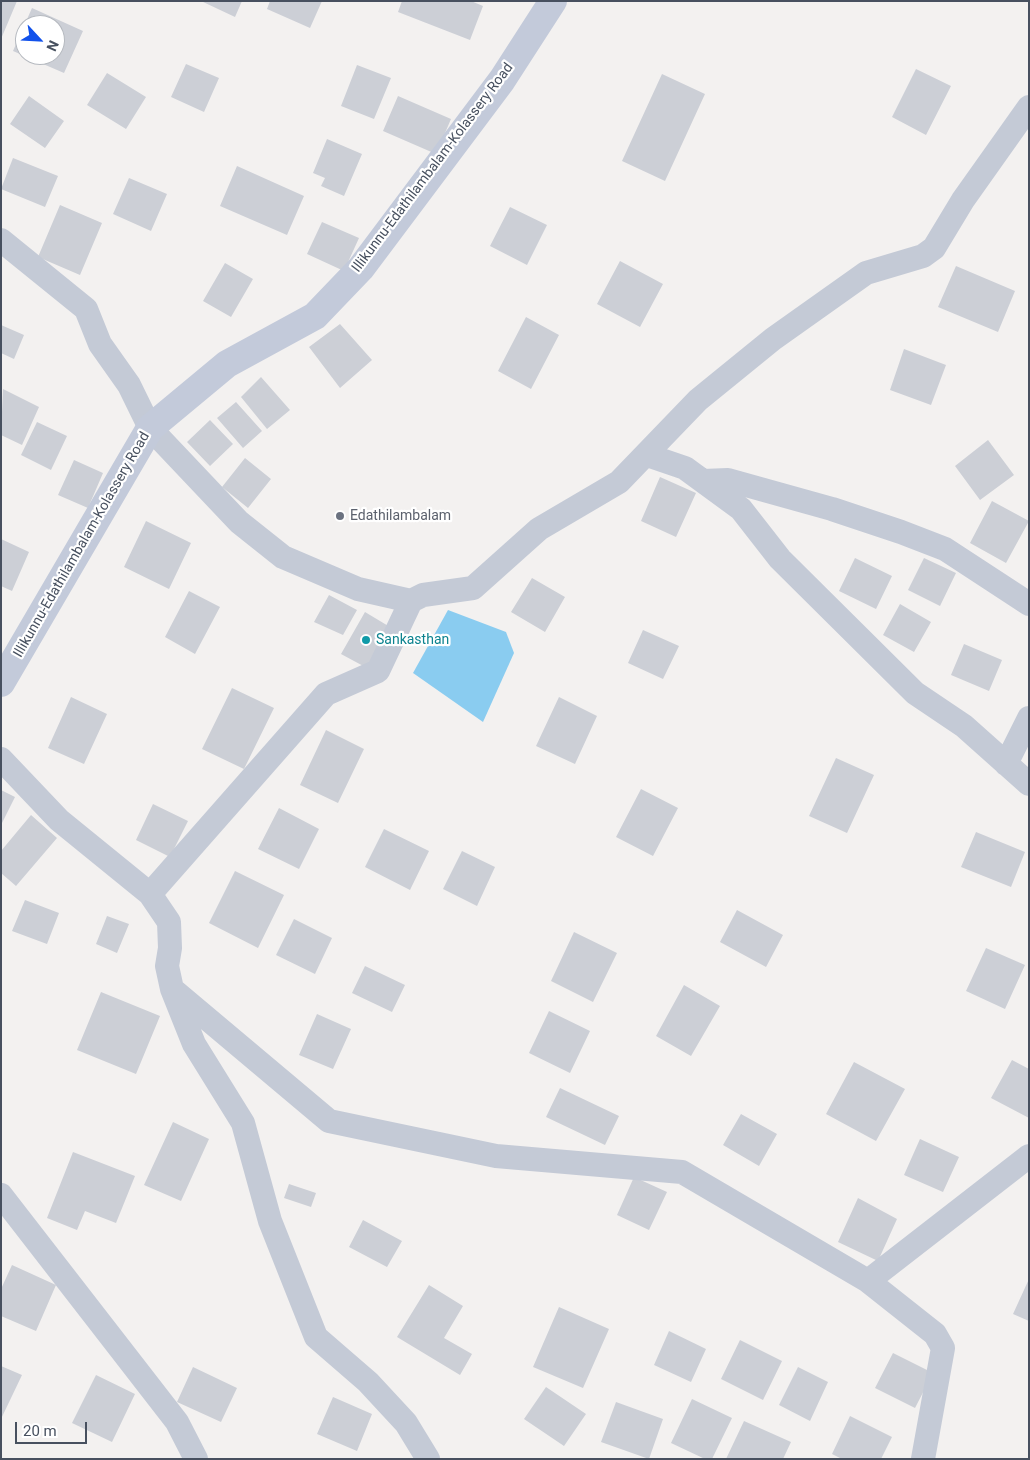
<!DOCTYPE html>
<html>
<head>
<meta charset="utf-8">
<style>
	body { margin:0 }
	#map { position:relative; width:1030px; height:1460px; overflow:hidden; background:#f3f1f0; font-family:Roboto,sans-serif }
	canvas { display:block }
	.frame { position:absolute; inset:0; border:2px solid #47505f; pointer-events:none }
	.north { position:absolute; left:15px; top:15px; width:50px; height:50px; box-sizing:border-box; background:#fff; border:1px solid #b5b9bf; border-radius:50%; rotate:115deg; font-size:14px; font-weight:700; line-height:20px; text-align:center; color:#47505f }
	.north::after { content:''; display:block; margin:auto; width:18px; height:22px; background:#1252eb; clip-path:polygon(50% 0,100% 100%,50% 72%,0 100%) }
	.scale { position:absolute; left:15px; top:1422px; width:72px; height:22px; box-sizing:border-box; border:2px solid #47505f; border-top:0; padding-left:6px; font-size:15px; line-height:18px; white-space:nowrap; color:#47505f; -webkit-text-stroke:4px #fff; paint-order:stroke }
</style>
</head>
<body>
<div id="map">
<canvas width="1030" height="1460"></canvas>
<div class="frame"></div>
<div class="north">N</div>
<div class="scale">20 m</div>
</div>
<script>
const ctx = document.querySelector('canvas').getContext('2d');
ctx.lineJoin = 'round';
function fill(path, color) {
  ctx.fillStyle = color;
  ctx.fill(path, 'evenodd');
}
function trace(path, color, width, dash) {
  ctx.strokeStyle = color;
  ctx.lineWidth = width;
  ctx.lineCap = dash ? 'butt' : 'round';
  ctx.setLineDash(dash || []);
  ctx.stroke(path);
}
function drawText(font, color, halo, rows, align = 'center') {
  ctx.font = font + ' Roboto,sans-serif';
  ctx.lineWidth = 4.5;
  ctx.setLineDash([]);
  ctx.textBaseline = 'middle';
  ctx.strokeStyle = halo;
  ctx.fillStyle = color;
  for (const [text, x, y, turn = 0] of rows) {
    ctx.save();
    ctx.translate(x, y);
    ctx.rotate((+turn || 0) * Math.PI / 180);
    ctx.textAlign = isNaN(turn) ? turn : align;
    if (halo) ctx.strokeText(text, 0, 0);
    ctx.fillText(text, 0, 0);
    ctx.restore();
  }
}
const water = new Path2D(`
	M 448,610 L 506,632 L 514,653 L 483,722 L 413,673 Z`);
const building = new Path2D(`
	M 1,1 L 17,1 L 1,39 Z
	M 201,1 L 242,1 L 235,17 Z
	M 270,1 L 322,1 L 310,28 L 267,9 Z
	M 402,1 L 471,1 L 483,6 L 470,40 L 398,12 Z
	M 32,8 L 83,31 L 64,73 L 13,51 ZM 25,25 L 55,25 L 55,55 L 25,55 Z
	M 186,64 L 219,78 L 204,112 L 171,97 Z
	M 357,65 L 391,78 L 374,119 L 341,106 Z
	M 916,69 L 951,86 L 926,135 L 892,117 Z
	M 107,73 L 146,97 L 126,129 L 87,105 Z
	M 662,74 L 705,94 L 665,181 L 622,161 Z
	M 29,96 L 64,121 L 45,148 L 10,124 Z
	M 398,96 L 451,119 L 436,154 L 383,131 Z
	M 327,139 L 362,154 L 344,196 L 321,186 L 325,178 L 313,173 Z
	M 13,158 L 58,176 L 45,207 L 1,189 Z
	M 237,166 L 304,196 L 287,235 L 220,206 Z
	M 129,178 L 167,194 L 151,231 L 113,214 Z
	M 60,205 L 102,223 L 80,275 L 38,257 Z
	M 510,207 L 547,225 L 527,265 L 490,246 Z
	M 322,222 L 359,238 L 344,271 L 307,254 Z
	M 620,261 L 663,284 L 640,327 L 597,304 Z
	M 225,263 L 253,279 L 231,317 L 203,301 Z
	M 956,266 L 1015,291 L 998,332 L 938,307 Z
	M 526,317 L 559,335 L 531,389 L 498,371 Z
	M 340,324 L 372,360 L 340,388 L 309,347 Z
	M 1,325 L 24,335 L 14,359 L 1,353 Z
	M 904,349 L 946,365 L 931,405 L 890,390 Z
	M 261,377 L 290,410 L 267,429 L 241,397 Z
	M 3,389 L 39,407 L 22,445 L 1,435 Z
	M 236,402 L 262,431 L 243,448 L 217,418 Z
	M 210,420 L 233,444 L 210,466 L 187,442 Z
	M 37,422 L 67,436 L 51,470 L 21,455 Z
	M 988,440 L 1014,475 L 980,500 L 955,466 Z
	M 245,458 L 271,479 L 248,508 L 222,487 Z
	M 74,460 L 103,473 L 88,508 L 58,495 Z
	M 660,477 L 696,493 L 676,537 L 641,521 Z
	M 992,501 L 1029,521 L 1006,563 L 970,543 Z
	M 146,521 L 191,543 L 169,589 L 124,567 Z
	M 1,539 L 29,552 L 12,591 L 1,586 Z
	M 855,558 L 892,576 L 876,609 L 839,591 Z
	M 924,558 L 956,573 L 940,606 L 908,590 Z
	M 532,578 L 565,597 L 545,632 L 511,612 Z
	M 189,591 L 220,607 L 195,654 L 165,637 Z
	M 329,595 L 357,610 L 343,635 L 314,622 Z
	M 900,604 L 931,622 L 914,652 L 883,635 Z
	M 365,612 L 390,627 L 367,668 L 341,654 Z
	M 643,630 L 679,646 L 663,679 L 628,663 Z
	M 964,644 L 1002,660 L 989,691 L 951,675 Z
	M 232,688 L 274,708 L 244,769 L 202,749 Z
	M 71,697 L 107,714 L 84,764 L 48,748 Z
	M 559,697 L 597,716 L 575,764 L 536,746 Z
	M 326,730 L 364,749 L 338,803 L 300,785 Z
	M 836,758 L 874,775 L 847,833 L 809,816 Z
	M 641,789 L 678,808 L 653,856 L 616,837 Z
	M 1,790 L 15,797 L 1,825 Z
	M 153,804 L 188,821 L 170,857 L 136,840 Z
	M 279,808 L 319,829 L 299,869 L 258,849 Z
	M 31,815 L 57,838 L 16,886 L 1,873 L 1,851 Z
	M 384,829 L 429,851 L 410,890 L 365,867 Z
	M 976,832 L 1025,852 L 1011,887 L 961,867 Z
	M 462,851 L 495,867 L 477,906 L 443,889 Z
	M 235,871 L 284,895 L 258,948 L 209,923 Z
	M 25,900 L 59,913 L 47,944 L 12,931 Z
	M 737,910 L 783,935 L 766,967 L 720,942 Z
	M 107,916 L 129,924 L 117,953 L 96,944 Z
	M 294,919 L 332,938 L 315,974 L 276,955 Z
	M 574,932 L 617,953 L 593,1002 L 551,981 Z
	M 986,948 L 1025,965 L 1005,1009 L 966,991 Z
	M 365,966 L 405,985 L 392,1012 L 352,993 Z
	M 684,985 L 720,1006 L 691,1056 L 656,1036 Z
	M 101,992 L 160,1016 L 136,1074 L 77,1050 Z
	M 549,1011 L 590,1031 L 570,1073 L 529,1053 Z
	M 317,1014 L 351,1029 L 333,1069 L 299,1055 Z
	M 1012,1060 L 1029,1069 L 1029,1118 L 991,1098 Z
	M 854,1062 L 905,1089 L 876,1141 L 826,1114 Z
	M 560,1088 L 619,1116 L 605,1145 L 546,1117 Z
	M 741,1114 L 777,1134 L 759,1166 L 723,1145 Z
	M 173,1122 L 209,1139 L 181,1201 L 144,1185 Z
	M 920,1139 L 959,1157 L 943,1192 L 904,1175 Z
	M 73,1152 L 135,1176 L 116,1223 L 85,1211 L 77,1230 L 47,1218 Z
	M 634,1177 L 667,1192 L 649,1230 L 617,1215 Z
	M 289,1184 L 316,1193 L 311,1207 L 284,1198 Z
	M 858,1198 L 897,1219 L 878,1261 L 838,1242 Z
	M 363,1220 L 402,1241 L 387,1267 L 349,1247 Z
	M 12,1265 L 56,1285 L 36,1331 L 1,1316 L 1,1289 Z
	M 1029,1279 L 1029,1321 L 1013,1314 Z
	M 429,1285 L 463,1306 L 444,1338 L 472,1354 L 460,1375 L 397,1337 Z
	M 559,1307 L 609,1329 L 583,1388 L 533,1367 Z
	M 669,1331 L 706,1349 L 691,1382 L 654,1365 Z
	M 740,1340 L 782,1361 L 763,1400 L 721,1379 Z
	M 893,1353 L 933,1373 L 915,1408 L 875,1388 Z
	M 1,1366 L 22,1375 L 1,1419 Z
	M 193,1367 L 237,1388 L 221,1422 L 177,1402 Z
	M 798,1367 L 828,1382 L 810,1421 L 779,1405 Z
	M 96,1375 L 135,1394 L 112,1442 L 72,1423 Z
	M 546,1387 L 586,1414 L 564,1446 L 524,1419 Z
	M 333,1397 L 372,1414 L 357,1451 L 317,1434 Z
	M 692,1399 L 732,1418 L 712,1459 L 705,1459 L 671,1443 Z
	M 616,1402 L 663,1419 L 649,1459 L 601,1442 Z
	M 850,1416 L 892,1437 L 881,1459 L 842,1459 L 832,1454 Z
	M 744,1421 L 791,1442 L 783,1459 L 726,1459 Z`);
const minor = new Path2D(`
	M 1,240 L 86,309 L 100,344 L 129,385 L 150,428 L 239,522 L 283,557 L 358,589 L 411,601 L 423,595 L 473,588 L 539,529 L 619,482 L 698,400 L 773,339 L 866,273 L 923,256 L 934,248 L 963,200 L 1029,107
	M 647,455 L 685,468 L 741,509 L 780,559 L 915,693 L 964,726 L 1029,784
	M 703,481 L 728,480 L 832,509 L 901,532 L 945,549 L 1029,604
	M 1,759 L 59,820 L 150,894 L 169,922 L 170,948 L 167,966 L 172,989 L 194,1044 L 243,1123 L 270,1221 L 316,1337 L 368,1382 L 406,1423 L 428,1459
	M 1006,764 L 1029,718
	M 150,894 L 326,694 L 378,671 L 411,601
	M 172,989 L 329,1121 L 496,1156 L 682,1172 L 868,1281 L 935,1334 L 943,1348 L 923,1459
	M 1,1195 L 177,1422 L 196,1459
	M 868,1281 L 1029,1156`);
const secondary = new Path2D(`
	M 1,683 L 150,428 L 227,364 L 315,316 L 361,268 L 502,80 L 553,1`);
const markers = [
	[340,516,5,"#6b7280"],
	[366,640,5,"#0f9aa8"]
];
const streetNames = [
	["Illikunnu-Edathilambalam-Kolassery Road",433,168,-53],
	["Illikunnu-Edathilambalam-Kolassery Road",82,545,-60]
];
const worshipNames = [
	["Edathilambalam",350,516]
];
const cultureNames = [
	["Sankasthan",376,640]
];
fill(water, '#8accf0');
fill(building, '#cccfd6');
trace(minor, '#c4cad6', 24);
trace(secondary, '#c3cada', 28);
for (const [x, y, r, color] of markers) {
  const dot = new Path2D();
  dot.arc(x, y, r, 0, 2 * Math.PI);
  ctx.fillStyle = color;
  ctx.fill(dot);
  trace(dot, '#fff', 2);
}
drawText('14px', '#47505f', '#fff', streetNames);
drawText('14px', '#5b616d', '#fff', worshipNames, 'left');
drawText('14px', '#0d838f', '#fff', cultureNames, 'left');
</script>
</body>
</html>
